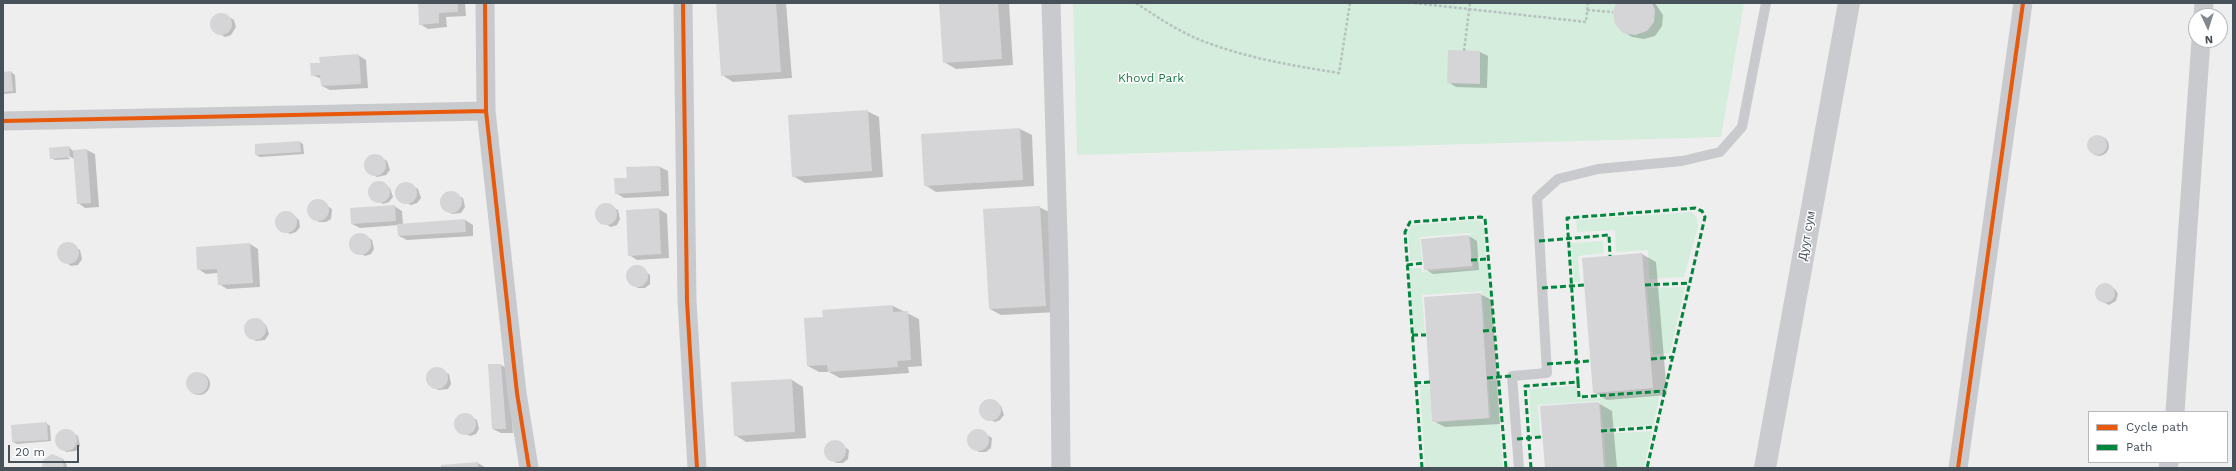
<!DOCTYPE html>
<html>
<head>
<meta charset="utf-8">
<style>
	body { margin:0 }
	#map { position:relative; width:2236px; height:471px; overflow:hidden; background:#efeeee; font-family:"Work Sans",sans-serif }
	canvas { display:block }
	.frame { position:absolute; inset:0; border:4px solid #47515a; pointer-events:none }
	.legend { position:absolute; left:2088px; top:411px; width:140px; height:52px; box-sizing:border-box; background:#fff; border:1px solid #b5b9bd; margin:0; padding:5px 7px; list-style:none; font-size:12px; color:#47515a }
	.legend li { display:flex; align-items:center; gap:8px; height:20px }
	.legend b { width:20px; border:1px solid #b5b9bd }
	.north { position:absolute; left:2188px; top:8px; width:40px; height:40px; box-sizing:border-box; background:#fff; border:1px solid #b5b9bd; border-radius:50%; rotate:176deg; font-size:11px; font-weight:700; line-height:16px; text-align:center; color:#47515a }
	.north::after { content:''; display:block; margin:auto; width:14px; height:18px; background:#82888e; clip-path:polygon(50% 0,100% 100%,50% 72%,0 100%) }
	.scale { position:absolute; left:8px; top:445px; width:71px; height:18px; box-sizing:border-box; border:2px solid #47515a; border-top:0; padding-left:5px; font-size:12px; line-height:14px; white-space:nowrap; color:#47515a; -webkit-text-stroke:3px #fff; paint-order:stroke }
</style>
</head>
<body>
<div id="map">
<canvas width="2236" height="471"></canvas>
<div class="frame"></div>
<ul class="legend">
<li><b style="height:5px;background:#e8590c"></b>Cycle path</li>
<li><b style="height:5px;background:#00873e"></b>Path</li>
</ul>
<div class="north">N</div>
<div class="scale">20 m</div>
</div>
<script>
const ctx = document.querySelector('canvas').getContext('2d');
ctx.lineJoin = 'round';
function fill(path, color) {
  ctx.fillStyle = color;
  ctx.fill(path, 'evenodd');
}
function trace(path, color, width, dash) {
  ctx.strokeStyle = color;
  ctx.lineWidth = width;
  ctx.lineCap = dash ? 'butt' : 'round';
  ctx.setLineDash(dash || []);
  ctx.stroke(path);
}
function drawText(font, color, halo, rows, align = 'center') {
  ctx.font = font + ' "Work Sans",sans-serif';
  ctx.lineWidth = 3;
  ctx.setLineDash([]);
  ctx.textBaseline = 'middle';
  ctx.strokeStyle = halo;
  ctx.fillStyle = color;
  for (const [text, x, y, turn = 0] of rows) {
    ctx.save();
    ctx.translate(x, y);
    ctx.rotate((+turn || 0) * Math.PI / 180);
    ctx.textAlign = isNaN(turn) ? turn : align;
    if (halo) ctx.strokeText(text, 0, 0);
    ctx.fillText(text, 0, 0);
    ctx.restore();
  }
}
const green = new Path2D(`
	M 1073,3 L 1744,3 L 1721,137 L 1077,155 Z
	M 1692,212 L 1697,218 L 1698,227 L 1684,277 L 1649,279 L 1648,250 L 1616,252 L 1615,230 L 1577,232 L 1576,220 Z
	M 1477,220 L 1484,224 L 1486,257 L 1472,257 L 1470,233 L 1420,237 L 1422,261 L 1410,261 L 1408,232 L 1412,225 Z
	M 1603,241 L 1604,253 L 1578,256 L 1580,282 L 1574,282 L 1571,243 Z
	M 1487,261 L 1492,328 L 1485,329 L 1482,291 L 1422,295 L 1425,333 L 1414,334 L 1409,268 L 1421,268 L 1422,272 L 1474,269 L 1473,262 Z
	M 1685,287 L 1670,353 L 1653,355 L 1647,288 Z
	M 1488,381 L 1496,381 L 1503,468 L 1425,468 L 1420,385 L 1429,385 L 1432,423 L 1491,418 Z
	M 1577,386 L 1578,399 L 1660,394 L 1653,425 L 1603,428 L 1600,401 L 1538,405 L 1540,435 L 1532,436 L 1529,389 Z
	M 1652,431 L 1644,468 L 1606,468 L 1604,434 Z`);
const shadow = new Path2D(`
	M 419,3 L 465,3 L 466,16 L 446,17 L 447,27 L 428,29 L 420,24 Z
	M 717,3 L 786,3 L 792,78 L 733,82 L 722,75 Z
	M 940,3 L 1009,3 L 1013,65 L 956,69 L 944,62 Z
	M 1617,3 L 1655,3 L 1663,15 L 1662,26 L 1655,36 L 1644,39 L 1632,37 L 1624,32 Z
	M 224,14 L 234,20 L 236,27 L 231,35 L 225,37 L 212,29 L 211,22 L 217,15 Z
	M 1480,52 L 1488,56 L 1487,88 L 1456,87 L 1448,82 Z
	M 358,55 L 366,60 L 368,88 L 330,90 L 322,86 L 322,79 L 312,75 L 321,64 Z
	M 11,72 L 15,75 L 16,93 L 3,94 L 3,73 Z
	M 867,111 L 879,117 L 883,177 L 805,183 L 793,176 Z
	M 1020,129 L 1032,135 L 1034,186 L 936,192 L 925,185 L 922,135 Z
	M2089 146a10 10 0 1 1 20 0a10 10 0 1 1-20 0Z
	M 300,142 L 303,144 L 304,154 L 260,157 L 256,155 Z
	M 69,147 L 73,151 L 87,150 L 95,154 L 99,207 L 85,208 L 78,203 L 74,159 L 66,154 L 65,156 L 71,159 L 55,160 L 51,158 Z
	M 377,155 L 387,161 L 390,170 L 386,175 L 377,177 L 367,171 L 366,164 L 368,159 Z
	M 660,167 L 668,171 L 669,196 L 624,198 L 616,193 L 628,179 L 627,168 Z
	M 380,182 L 390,188 L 393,197 L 389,202 L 383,204 L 370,197 L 370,188 L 374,183 Z
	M 408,183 L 418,189 L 421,198 L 417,203 L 411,205 L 398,199 L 397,192 L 399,186 Z
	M 449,192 L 463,198 L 465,207 L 461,213 L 452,214 L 442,208 L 441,202 L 443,196 Z
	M 320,201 L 332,209 L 331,219 L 326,222 L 319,222 L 310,216 L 308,210 L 313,202 Z
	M 608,205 L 618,210 L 620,219 L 617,225 L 611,227 L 598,220 L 597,210 L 602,206 Z
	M 394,206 L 402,211 L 403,225 L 465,220 L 473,225 L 473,236 L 407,240 L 399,236 L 399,225 L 360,228 L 352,224 Z
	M 1039,207 L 1051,213 L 1057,312 L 1001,315 L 990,309 Z
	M 659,209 L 667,214 L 669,258 L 637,260 L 629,255 Z
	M 281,213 L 291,213 L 299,220 L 300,227 L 296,232 L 290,234 L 277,227 L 277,218 Z
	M 362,234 L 372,240 L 374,249 L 371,254 L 365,256 L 352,249 L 351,240 L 355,235 Z
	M 1469,236 L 1477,241 L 1479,270 L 1433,274 L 1425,269 Z
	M 64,244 L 70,244 L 80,250 L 82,259 L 78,265 L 71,266 L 59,258 L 58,252 Z
	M 250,244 L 258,249 L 260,287 L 227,289 L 219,284 L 218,273 L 206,274 L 198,269 Z
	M 1642,254 L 1656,262 L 1667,395 L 1607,400 L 1594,392 L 1583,259 Z
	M 638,266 L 650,275 L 650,284 L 645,288 L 638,288 L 628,282 L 627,276 L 632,267 Z
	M 2102,285 L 2115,289 L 2118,294 L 2116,301 L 2109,305 L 2099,300 L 2096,295 L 2097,289 Z
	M 1480,294 L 1492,300 L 1500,424 L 1445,427 L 1433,421 Z
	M 893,306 L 919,319 L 922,366 L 908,367 L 909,373 L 840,378 L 829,372 L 819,372 L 808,366 L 824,318 Z
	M 250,320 L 256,320 L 266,325 L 269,334 L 265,340 L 256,341 L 246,335 L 246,325 Z
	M 489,365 L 501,365 L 509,369 L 513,433 L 501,433 L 493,429 Z
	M 439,369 L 449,374 L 451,384 L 448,389 L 438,390 L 429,384 L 427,378 L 430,372 Z
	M188 384a11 11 0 1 1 22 0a11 11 0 1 1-22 0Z
	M 792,380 L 803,387 L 806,438 L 746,442 L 735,435 Z
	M 991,400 L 1001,406 L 1004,415 L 1000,420 L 995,422 L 981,416 L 980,409 L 982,404 Z
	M 1598,403 L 1612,411 L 1617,468 L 1546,468 Z
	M 466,414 L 477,420 L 479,429 L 476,434 L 470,436 L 457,429 L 456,420 L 460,415 Z
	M 46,423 L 50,426 L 51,441 L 17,444 L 13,442 Z
	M 68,430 L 78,436 L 80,446 L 76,451 L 66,452 L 57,445 L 56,438 L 59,432 Z
	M 980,430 L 992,438 L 991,448 L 986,452 L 979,452 L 970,445 L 969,436 L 973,431 Z
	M 836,441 L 849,450 L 848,459 L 843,463 L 836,463 L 827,456 L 826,447 L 830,442 Z
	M 49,456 L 63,459 L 67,465 L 66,468 L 43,468 L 44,461 Z
	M 478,463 L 486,468 L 442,468 Z`);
const building = new Path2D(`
	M 418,3 L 458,3 L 458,12 L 439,13 L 439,23 L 419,25 Z
	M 716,3 L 776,3 L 781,72 L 721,76 Z
	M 939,3 L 998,3 L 1002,59 L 943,63 Z
	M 1616,3 L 1652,3 L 1655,10 L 1654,22 L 1647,31 L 1635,35 L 1623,33 L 1615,24 L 1613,12 Z
	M210 24a11 11 0 1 1 22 0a11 11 0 1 1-22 0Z
	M 1448,50 L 1480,51 L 1480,84 L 1447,83 Z
	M 359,54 L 361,84 L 321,86 L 320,75 L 311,76 L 310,63 L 320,63 L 319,57 Z
	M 11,71 L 13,91 L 3,92 L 3,72 Z
	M 868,110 L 872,171 L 792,177 L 788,115 Z
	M 1020,128 L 1023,180 L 924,186 L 921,134 Z
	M2087 145a10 10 0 1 1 20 0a10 10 0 1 1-20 0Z
	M 300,141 L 301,152 L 255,155 L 255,144 Z
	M 69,146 L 70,157 L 50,159 L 49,148 Z
	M 87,149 L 91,203 L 77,204 L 73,150 Z
	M364 165a11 11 0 1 1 22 0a11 11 0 1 1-22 0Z
	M 660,166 L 661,191 L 615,194 L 614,178 L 627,178 L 626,167 Z
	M368 192a11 11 0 1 1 22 0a11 11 0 1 1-22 0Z
	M395 193a11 11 0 1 1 22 0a11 11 0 1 1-22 0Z
	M440 202a11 11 0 1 1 22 0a11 11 0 1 1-22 0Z
	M307 210a11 11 0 1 1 22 0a11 11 0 1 1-22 0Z
	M595 214a11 11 0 1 1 22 0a11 11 0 1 1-22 0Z
	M 395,205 L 396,221 L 351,224 L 350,208 Z
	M 1040,206 L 1046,306 L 989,309 L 983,209 Z
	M 659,208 L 661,254 L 628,256 L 626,210 Z
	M275 222a11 11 0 1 1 22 0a11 11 0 1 1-22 0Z
	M 465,219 L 466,232 L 398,236 L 397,224 Z
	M349 244a11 11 0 1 1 22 0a11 11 0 1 1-22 0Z
	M 1469,235 L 1472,266 L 1424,270 L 1421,239 Z
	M57 253a11 11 0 1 1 22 0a11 11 0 1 1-22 0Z
	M 250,243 L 253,283 L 218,285 L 217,269 L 197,270 L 196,247 Z
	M 1642,253 L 1653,388 L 1593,393 L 1582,258 Z
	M626 276a11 11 0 1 1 22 0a11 11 0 1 1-22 0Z
	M2095 293a10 10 0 1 1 20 0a10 10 0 1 1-20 0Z
	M 1481,293 L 1489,418 L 1432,422 L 1424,297 Z
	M 893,305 L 893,312 L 908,311 L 911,360 L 897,361 L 898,367 L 828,372 L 827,365 L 807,366 L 804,318 L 823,317 L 822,310 Z
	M244 329a11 11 0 1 1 22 0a11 11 0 1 1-22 0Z
	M 488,364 L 501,364 L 506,429 L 492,429 Z
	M426 378a11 11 0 1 1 22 0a11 11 0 1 1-22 0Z
	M186 383a11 11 0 1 1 22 0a11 11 0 1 1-22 0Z
	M 792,379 L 795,432 L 734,436 L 731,382 Z
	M979 410a11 11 0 1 1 22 0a11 11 0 1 1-22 0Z
	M 1599,402 L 1604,468 L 1545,468 L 1540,406 Z
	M454 424a11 11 0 1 1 22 0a11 11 0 1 1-22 0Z
	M 47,422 L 48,440 L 12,442 L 11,425 Z
	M55 440a11 11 0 1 1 22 0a11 11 0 1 1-22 0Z
	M967 440a11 11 0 1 1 22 0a11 11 0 1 1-22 0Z
	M824 451a11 11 0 1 1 22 0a11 11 0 1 1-22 0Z
	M 52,454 L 62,458 L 64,468 L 42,468 L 43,460 Z
	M 478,462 L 478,468 L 441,468 L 441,465 Z`);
const path = new Path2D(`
	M 1136,3 C 1160,19 1184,35 1211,44 C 1252,59 1295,66 1339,73 L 1350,3
	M 1414,3 L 1586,22 L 1588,3
	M 1587,10 L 1613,12
	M 1464,51 L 1470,3`);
const lane = new Path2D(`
	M 1519,468 L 1512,376 L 1547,373 L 1537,198 L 1558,179 L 1598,169 L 1682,161 L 1720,152 L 1742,127 L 1766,3`);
const street = new Path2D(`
	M 485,3 L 486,111 L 517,393 L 529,468
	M 683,3 L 687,301 L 697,468
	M 1051,3 L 1059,268 L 1061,468
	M 2203,16 L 2204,3
	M 3,121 L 486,111
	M 2175,412 L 2201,40
	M 1958,468 L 2023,3
	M 2168,468 L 2169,462`);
const secondary = new Path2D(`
	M 1765,468 L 1849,3`);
const quiet = new Path2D(`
	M 1539,241 L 1609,235 L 1610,256
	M 1471,260 L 1488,259
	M 1407,265 L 1423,263
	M 1645,285 L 1690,283
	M 1542,288 L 1584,285
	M 1483,331 L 1494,330
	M 1412,335 L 1426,335
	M 1651,359 L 1673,357
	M 1547,364 L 1590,361
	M 1487,378 L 1512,376
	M 1578,382 L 1579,397 L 1665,391
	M 1415,383 L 1430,382
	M 1601,431 L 1657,427
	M 1517,439 L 1542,437
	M 1422,468 L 1405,232 L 1410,222 L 1480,217 L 1485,218 L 1506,468
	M 1531,468 L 1525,386 L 1578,382 L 1567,218 L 1695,208 L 1702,211 L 1705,217 L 1647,468`);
const cycleway = new Path2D(`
	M 485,3 L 486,111 L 517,393 L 529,468
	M 683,3 L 687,301 L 697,468
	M 3,121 L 486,111
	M 1958,468 L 2023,3`);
const parkNames = [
	["Khovd Park",1151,78]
];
const streetNames = [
	["Дуут сум",1807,236,-80]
];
fill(green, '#d4eddc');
fill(shadow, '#0003');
fill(building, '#d5d5d7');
trace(path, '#b6c2be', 2.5, [3, 2]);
trace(lane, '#c8cacd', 10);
trace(street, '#c8cacd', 19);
trace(secondary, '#c9cbce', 22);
trace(quiet, '#00873e', 3, [6, 3]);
trace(cycleway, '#e8590c', 4);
drawText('12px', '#1b7747', '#fff', parkNames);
drawText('12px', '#47515a', '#fff', streetNames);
</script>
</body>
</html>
